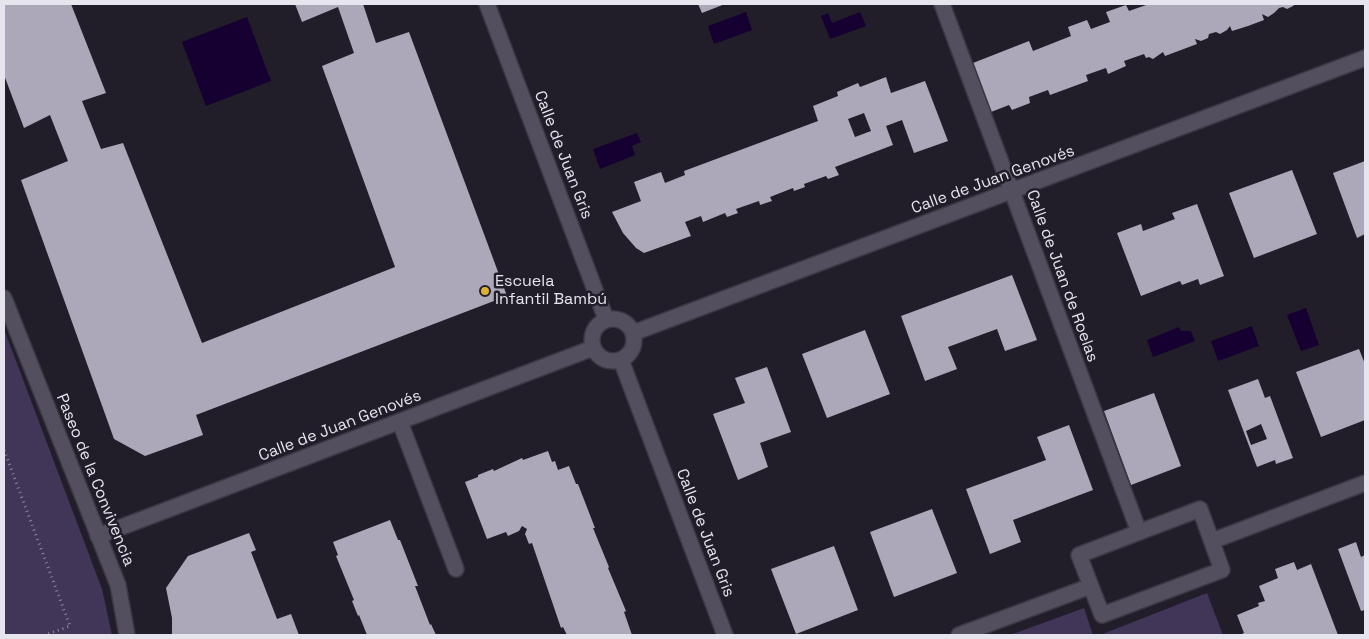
<!DOCTYPE html>
<html>
<head>
<meta charset="utf-8">
<style>
	body { margin:0 }
	#map { position:relative; width:1369px; height:639px; overflow:hidden; background:#211d29; font-family:"Space Grotesk",sans-serif }
	canvas { display:block }
	.frame { position:absolute; inset:0; border:5px solid #e6e4ed; pointer-events:none }
</style>
</head>
<body>
<div id="map">
<canvas width="1369" height="639"></canvas>
<div class="frame"></div>
</div>
<script>
const ctx = document.querySelector('canvas').getContext('2d');
ctx.lineJoin = 'round';
function fill(path, color) {
  ctx.fillStyle = color;
  ctx.fill(path, 'evenodd');
}
function trace(path, color, width, dash) {
  ctx.strokeStyle = color;
  ctx.lineWidth = width;
  ctx.lineCap = dash ? 'butt' : 'round';
  ctx.setLineDash(dash || []);
  ctx.stroke(path);
}
function drawText(font, color, halo, rows, align = 'center') {
  ctx.font = font + ' "Space Grotesk",sans-serif';
  ctx.lineWidth = 5;
  ctx.setLineDash([]);
  ctx.textBaseline = 'middle';
  ctx.strokeStyle = halo;
  ctx.fillStyle = color;
  for (const [text, x, y, turn = 0] of rows) {
    ctx.save();
    ctx.translate(x, y);
    ctx.rotate((+turn || 0) * Math.PI / 180);
    ctx.textAlign = isNaN(turn) ? turn : align;
    if (halo) ctx.strokeText(text, 0, 0);
    ctx.fillText(text, 0, 0);
    ctx.restore();
  }
}
const green = new Path2D(`
	M 4,329 L 102,589 L 112,635 L 4,635 Z
	M 1207,593 L 1223,635 L 1100,635 Z
	M 1084,608 L 1093,635 L 1010,635 Z`);
const water = new Path2D(`
	M 746,12 L 752,30 L 714,44 L 708,26 Z
	M 860,12 L 866,26 L 830,39 L 821,16 L 828,13 L 832,23 Z
	M 247,17 L 271,81 L 206,106 L 182,42 Z
	M 637,133 L 641,142 L 632,146 L 635,155 L 600,169 L 593,149 Z
	M 1306,308 L 1319,345 L 1301,351 L 1287,315 Z
	M 1252,326 L 1259,346 L 1218,361 L 1211,341 Z
	M 1179,327 L 1181,331 L 1191,331 L 1195,341 L 1153,357 L 1147,340 Z`);
const building = new Path2D(`
	M 4,4 L 71,4 L 106,93 L 82,101 L 101,149 L 123,143 L 202,343 L 395,267 L 322,66 L 354,53 L 338,7 L 302,22 L 295,4 L 363,4 L 376,43 L 409,32 L 507,296 L 196,415 L 203,435 L 145,456 L 114,439 L 21,180 L 68,161 L 50,115 L 24,128 L 4,75 Z
	M 698,4 L 725,4 L 702,13 Z
	M 1149,4 L 1295,4 L 1293,6 L 1287,9 L 1283,7 L 1279,8 L 1274,13 L 1268,17 L 1262,14 L 1264,20 L 1248,26 L 1232,31 L 1230,26 L 1227,30 L 1220,34 L 1216,32 L 1209,34 L 1208,38 L 1201,41 L 1195,39 L 1197,44 L 1165,56 L 1163,52 L 1153,59 L 1149,57 L 1146,58 L 1144,54 L 1124,61 L 1126,66 L 1108,74 L 1106,68 L 1086,75 L 1088,81 L 1050,95 L 1048,90 L 1029,97 L 1030,103 L 1012,110 L 1009,105 L 991,112 L 973,63 L 1029,41 L 1033,51 L 1071,36 L 1068,27 L 1087,20 L 1091,29 L 1110,22 L 1106,12 L 1126,5 L 1129,11 Z
	M 886,77 L 891,93 L 925,81 L 948,141 L 914,153 L 902,120 L 886,126 L 893,145 L 835,167 L 839,175 L 828,179 L 826,176 L 804,184 L 805,187 L 794,191 L 793,188 L 770,197 L 772,201 L 760,205 L 759,201 L 736,209 L 738,213 L 727,217 L 725,213 L 703,222 L 701,216 L 685,222 L 691,236 L 644,253 L 636,248 L 623,233 L 612,212 L 641,201 L 634,182 L 661,172 L 665,183 L 685,175 L 684,171 L 818,121 L 813,106 L 838,96 L 837,92 L 858,83 L 860,87 ZM 864,113 L 871,131 L 855,137 L 848,119 Z
	M 1365,161 L 1365,234 L 1357,238 L 1333,173 Z
	M 1292,170 L 1317,234 L 1254,258 L 1229,193 Z
	M 1197,204 L 1224,276 L 1200,285 L 1198,279 L 1182,285 L 1180,281 L 1141,296 L 1117,233 L 1141,224 L 1143,231 L 1175,219 L 1172,213 Z
	M 1012,275 L 1037,340 L 1005,351 L 997,329 L 948,347 L 957,369 L 925,381 L 901,316 Z
	M 865,330 L 890,394 L 827,418 L 802,354 Z
	M 1359,349 L 1365,364 L 1365,420 L 1321,437 L 1296,372 Z
	M 767,367 L 791,432 L 760,443 L 768,467 L 738,480 L 713,414 L 745,403 L 735,378 Z
	M 1258,379 L 1265,398 L 1270,396 L 1293,458 L 1276,464 L 1275,460 L 1257,467 L 1228,390 ZM 1261,424 L 1267,439 L 1251,445 L 1246,431 Z
	M 1154,393 L 1181,466 L 1131,485 L 1104,411 Z
	M 1069,425 L 1093,490 L 1013,520 L 1021,542 L 990,554 L 966,489 L 1046,460 L 1037,437 Z
	M 548,451 L 552,462 L 555,461 L 558,470 L 569,466 L 576,484 L 578,484 L 595,528 L 593,528 L 609,567 L 608,568 L 626,611 L 624,612 L 632,635 L 567,635 L 563,627 L 561,628 L 532,543 L 529,544 L 525,534 L 527,529 L 522,526 L 519,531 L 508,536 L 506,532 L 487,539 L 465,482 L 478,477 L 478,475 L 493,469 L 494,471 L 522,458 L 523,460 Z
	M 932,509 L 957,573 L 894,597 L 870,532 Z
	M 390,520 L 398,540 L 400,540 L 418,586 L 415,586 L 430,625 L 431,624 L 436,635 L 367,635 L 359,615 L 358,616 L 352,601 L 354,600 L 336,556 L 338,555 L 333,542 Z
	M 249,533 L 256,550 L 251,552 L 277,619 L 291,614 L 299,635 L 172,635 L 172,618 L 166,588 L 188,556 Z
	M 1356,542 L 1361,557 L 1365,555 L 1365,610 L 1361,611 L 1338,549 Z
	M 834,546 L 858,610 L 796,634 L 771,569 Z
	M 1294,562 L 1297,570 L 1311,564 L 1338,635 L 1240,635 L 1244,633 L 1237,615 L 1259,606 L 1258,603 L 1265,601 L 1259,586 L 1278,578 L 1275,569 Z`);
const path = new Path2D(`
	M 4,450 L 70,626 L 45,635`);
const service = new Path2D(`
	M 400,422 L 456,569`);
const pedestrian = new Path2D(`
	M 942,4 L 1139,532`);
const minor = new Path2D(`
	M 487,4 L 606,319
	M592 340a21 21 0 1 1 42 0a21 21 0 1 1-42 0Z
	M 633,333 L 1365,58
	M 621,360 L 725,635
	M 1200,509 L 1222,570 L 1102,615 L 1079,555 Z
	M 98,536 L 593,348
	M 1212,541 L 1365,483
	M 959,635 L 1091,586`);
const tertiary = new Path2D(`
	M 4,298 L 118,585 L 127,635`);
const markers = [
	[485,291,5,"#ddb133"]
];
const streetNames = [
	["Calle de Juan Gris",563,155,69],
	["Calle de Juan Genovés",993,180,-20],
	["Calle de Juan de Roelas",1062,276,70],
	["Calle de Juan Genovés",340,426,-21],
	["Paseo de la Convivencia",95,480,68],
	["Calle de Juan Gris",705,533,69]
];
const poiNames = [
	["Escuela",495,282],
	["Infantil Bambú",495,300]
];
fill(green, '#413558');
fill(water, '#160031');
fill(building, '#ada8b9');
trace(service, '#3a3842', 18);
trace(pedestrian, '#3a3842', 18);
trace(minor, '#3a3842', 18);
trace(tertiary, '#3a3842', 18);
trace(path, '#8d8a95', 3, [1, 4]);
trace(service, '#534f5e', 15);
trace(pedestrian, '#534f5e', 15);
trace(minor, '#534f5e', 15);
trace(tertiary, '#534f5e', 15);
for (const [x, y, r, color] of markers) {
  const dot = new Path2D();
  dot.arc(x, y, r, 0, 2 * Math.PI);
  ctx.fillStyle = color;
  ctx.fill(dot);
  trace(dot, '#211d29', 2);
}
drawText('16px', '#e6e4ed', '#211d29', streetNames);
drawText('16px', '#e6e4ed', '#211d29', poiNames, 'left');
</script>
</body>
</html>
